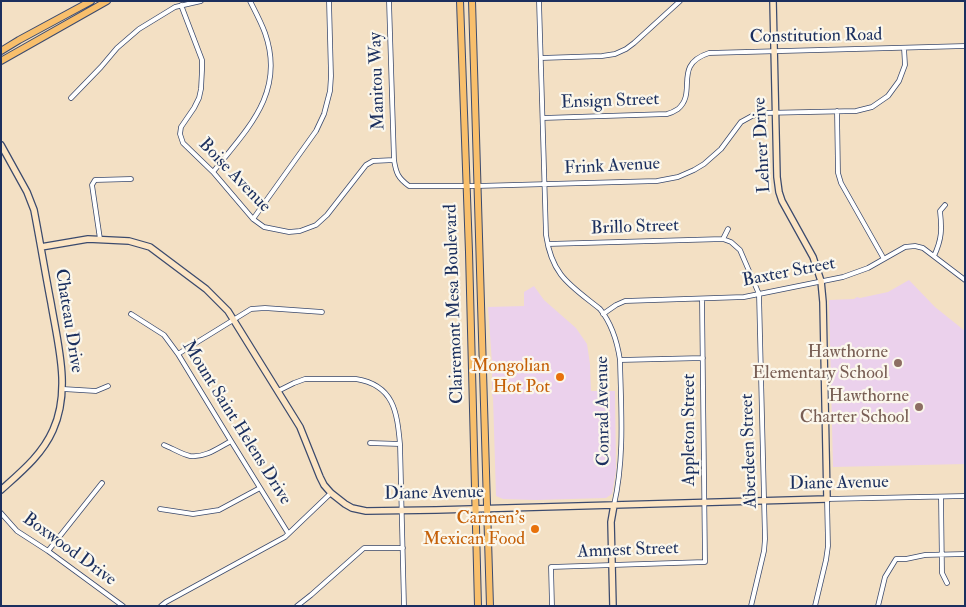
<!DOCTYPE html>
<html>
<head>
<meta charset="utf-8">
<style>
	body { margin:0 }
	#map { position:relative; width:966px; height:607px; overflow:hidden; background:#f3e0c4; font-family:"IM FELL Double Pica",serif }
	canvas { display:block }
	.frame { position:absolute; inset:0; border:2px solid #1b2f5e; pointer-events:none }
</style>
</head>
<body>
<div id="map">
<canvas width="966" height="607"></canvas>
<div class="frame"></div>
</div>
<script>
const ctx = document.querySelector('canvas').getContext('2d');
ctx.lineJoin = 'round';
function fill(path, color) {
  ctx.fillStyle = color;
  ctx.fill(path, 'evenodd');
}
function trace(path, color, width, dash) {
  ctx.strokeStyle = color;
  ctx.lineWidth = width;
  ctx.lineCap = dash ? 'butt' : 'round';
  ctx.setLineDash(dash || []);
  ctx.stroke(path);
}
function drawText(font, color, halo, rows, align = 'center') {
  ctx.font = font + ' "IM FELL Double Pica",serif';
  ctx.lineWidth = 4.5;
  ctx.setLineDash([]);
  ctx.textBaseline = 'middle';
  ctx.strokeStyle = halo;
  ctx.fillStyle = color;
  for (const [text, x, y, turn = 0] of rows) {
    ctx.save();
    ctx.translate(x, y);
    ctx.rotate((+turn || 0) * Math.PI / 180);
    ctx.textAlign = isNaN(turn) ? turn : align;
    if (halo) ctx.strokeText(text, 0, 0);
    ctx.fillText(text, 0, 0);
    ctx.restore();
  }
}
const built = new Path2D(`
	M 909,280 L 935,307 L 965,331 L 965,464 L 833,467 L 829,300 L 854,299 L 857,297 L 860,298 L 888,292 Z
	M 534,286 L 544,300 L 576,328 L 587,344 L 590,364 L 591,391 L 615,391 L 616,471 L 612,494 L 606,498 L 536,500 L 503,499 L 496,496 L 493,397 L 492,396 L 492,363 L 488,307 L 524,306 L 524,292 Z`);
const street = new Path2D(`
	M 389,1 L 394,160 C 396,173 398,178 409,186 L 477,186 L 657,181 L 678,177 L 694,170 L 704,164 L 721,149 L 741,122 L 752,116 L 763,113 L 856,111 L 872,107 L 888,96 L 899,81 L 905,65 L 904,48
	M 539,1 L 546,235 C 552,276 570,285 600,309 C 612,324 617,340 620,360 C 621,408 625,457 614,505
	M 181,5 L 202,60 L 202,70 L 201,89 L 199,98 L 194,108 L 181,127 L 180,134 L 183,143 L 213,172 L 253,219 L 264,227 L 289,232 L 300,231 L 316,225 L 327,215 L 366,165 L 373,161 L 394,160
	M 541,58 L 602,56 L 615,54 L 626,49 L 634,43 L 680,1
	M 71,98 L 101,67 L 117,48 L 139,29 L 175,7 L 201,1
	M 837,111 L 838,173 L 841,183 L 884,259
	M 543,118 L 667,114 C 671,113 675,111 678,109 C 698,92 672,65 709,53 L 965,46
	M 213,172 C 247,129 286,93 265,33 C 261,22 255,11 250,1
	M 253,219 L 316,131 L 324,114 L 330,91 L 331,76 L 329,1
	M 100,239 L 92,185 L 95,180 L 131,179
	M 723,239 L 728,229
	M 548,244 L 723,239 L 731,242 L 740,250 L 759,294 L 765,539 L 764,551 L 751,606
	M 934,256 C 942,239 942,229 940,211 L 945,205
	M 131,314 L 164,335 L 178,354 L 231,441 L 288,533
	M 603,314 L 616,305 L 625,301 L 744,297 L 759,294 L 843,277 L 868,268 L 905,247 L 915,246 L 923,248 L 965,280
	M 178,354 L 251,309 L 265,308 L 322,312
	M 620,360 L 703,358
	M 63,389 L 96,391 L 108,386
	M 278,391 L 294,383 L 305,379 L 356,379 C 394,385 397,412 400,444 L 404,606
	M 370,443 L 400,444
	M 164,445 C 172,448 181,454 190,456 C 205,458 218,448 231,441
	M 941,497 L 942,573 L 947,583
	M 160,509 L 193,514 L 219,510 L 260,488
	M 1,513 L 17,531 L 48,551 L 123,606
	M 48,551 L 102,483
	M 161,606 L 166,602 L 285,537 L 331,493
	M 297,606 L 311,595 L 364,548 L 403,548
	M 552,606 L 551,567 L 705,562 L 702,299
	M 815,606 L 826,560 L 828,546 L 827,499 L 965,496
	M 878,606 L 885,577 L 896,559 L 906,559 L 925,555 L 965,554`);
const secondary = new Path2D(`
	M 1,145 L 27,192 L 34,210 C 40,241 45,272 51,303 C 58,345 71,390 53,430 C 42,455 21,472 1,490
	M 41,247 L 88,239 L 129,241 L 150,247 L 206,289 L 228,311 L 300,427 L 320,477 L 324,485 L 331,493 L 345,504 L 352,508 L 366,511 L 436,510 L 827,499 L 823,302 L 821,281 L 813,257 L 782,201 L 779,192 L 777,177 L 773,1
	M 613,606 L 611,522 L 614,505`);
const primary = new Path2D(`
	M 460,1 L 469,252 L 478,606
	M 472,1 L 490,606
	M 1,51 L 19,40 L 91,1
	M 1,61 L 107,1`);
const markers = [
	[898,363,5,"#8d6e63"],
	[560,377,5,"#e8710a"],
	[919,407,5,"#8d6e63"],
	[535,529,5,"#e8710a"]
];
const streetNames = [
	["Constitution Road",816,37,-1],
	["Manitou Way",378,81,-92],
	["Ensign Street",610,102,-2],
	["Lehrer Drive",763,145,-93],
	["Frink Avenue",612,167,-3],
	["Boise Avenue",234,176,46],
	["Brillo Street",635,228,-2],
	["Baxter Street",789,273,-11],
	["Clairemont Mesa Boulevard",455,304,-92],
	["Chateau Drive",68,321,81],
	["Conrad Avenue",604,411,-91],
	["Mount Saint Helens Drive",236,423,58],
	["Appleton Street",690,430,-90],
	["Aberdeen Street",750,451,-92],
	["Diane Avenue",839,484,-1],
	["Diane Avenue",434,494,-1],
	["Boxwood Drive",69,550,36],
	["Amnest Street",628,551,-2]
];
const educationNames = [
	["Hawthorne",888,353],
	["Elementary School",888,374],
	["Hawthorne",909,397],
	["Charter School",909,418]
];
const foodNames = [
	["Mongolian",550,367],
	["Hot Pot",550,388],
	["Carmen's",525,519],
	["Mexican Food",525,540]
];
fill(built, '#ebd1ec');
trace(street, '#3b4a6d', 5.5);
trace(secondary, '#3b4a6d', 8);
trace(primary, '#3b4a6d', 8);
trace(street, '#fff', 4);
trace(secondary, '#fce5c4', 5.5);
trace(primary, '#f8bf6c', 6);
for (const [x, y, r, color] of markers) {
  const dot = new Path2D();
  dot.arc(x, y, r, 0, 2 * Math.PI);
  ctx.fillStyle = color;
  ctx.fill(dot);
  trace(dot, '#fbf7ec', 2);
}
drawText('18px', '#1b2f5e', '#fbf7ec', streetNames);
drawText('18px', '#785e54', '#fbf7ec', educationNames, 'right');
drawText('18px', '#c56008', '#fbf7ec', foodNames, 'right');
</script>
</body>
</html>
